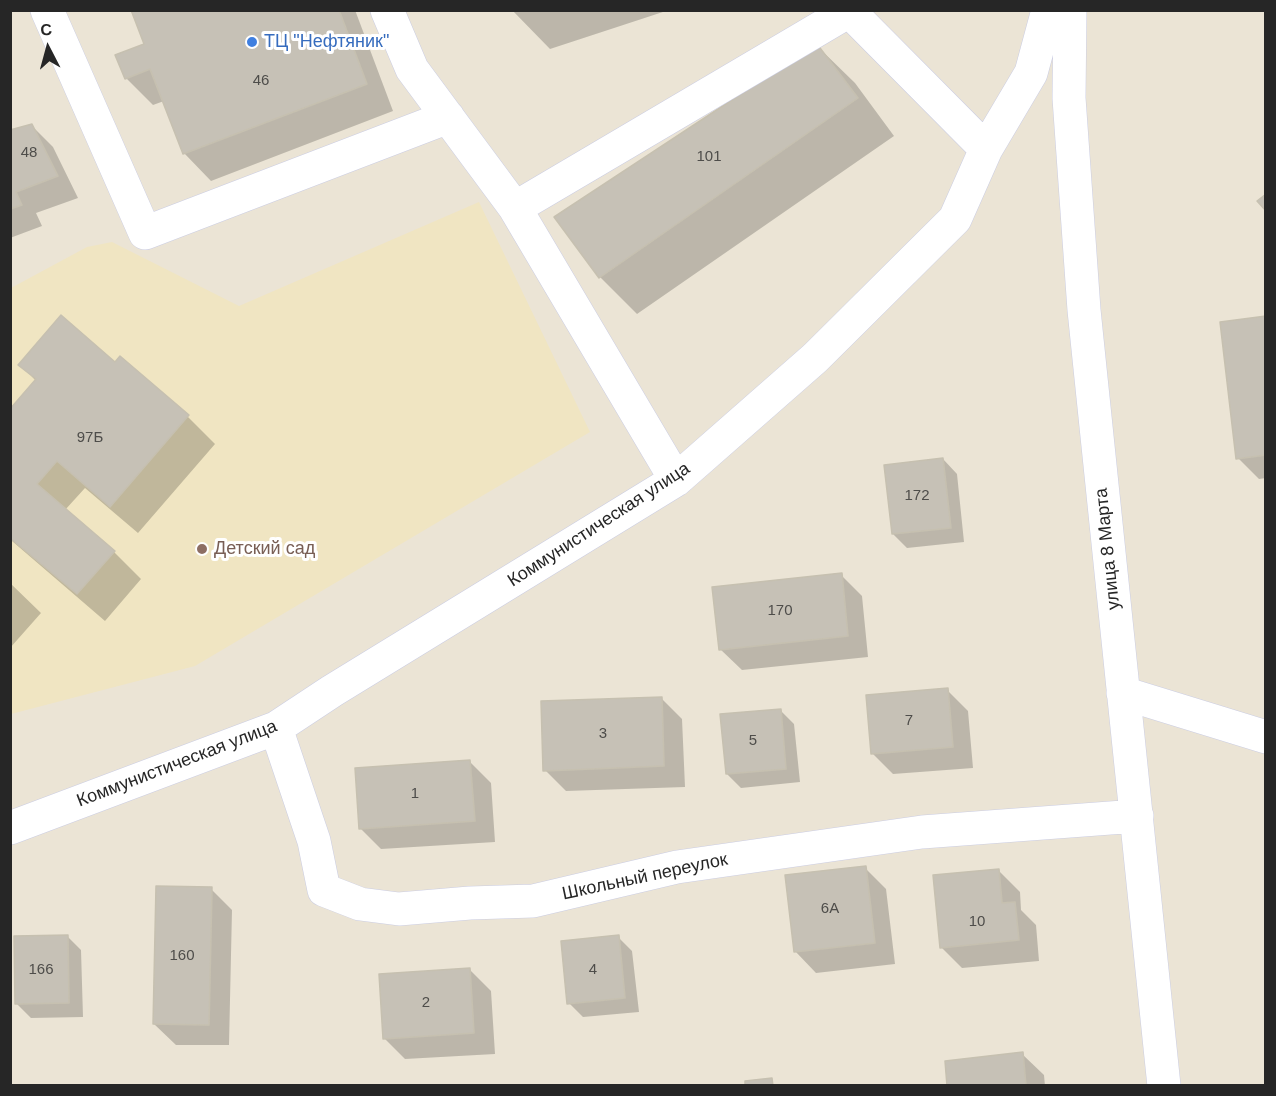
<!DOCTYPE html>
<html>
<head>
<meta charset="utf-8">
<style>
	body { margin:0 }
	#map { position:relative; width:1276px; height:1096px; overflow:hidden; background:#ebe4d5; font-family:Helvetica,sans-serif }
	canvas { display:block }
	.frame { position:absolute; inset:0; border:12px solid #262626; pointer-events:none }
	.north { position:absolute; left:18px; top:18px; width:60px; height:60px; -webkit-text-stroke:4px #fff; paint-order:stroke; rotate:354deg; font-size:16px; font-weight:700; line-height:24px; text-align:center; color:#262626 }
	.north::after { content:''; display:block; margin:auto; width:21px; height:27px; background:#262626; clip-path:polygon(50% 0,100% 100%,50% 72%,0 100%) }
</style>
</head>
<body>
<div id="map">
<canvas width="1276" height="1096"></canvas>
<div class="frame"></div>
<div class="north">С</div>
</div>
<script>
const ctx = document.querySelector('canvas').getContext('2d');
ctx.lineJoin = 'round';
function fill(path, color) {
  ctx.fillStyle = color;
  ctx.fill(path, 'evenodd');
}
function trace(path, color, width, dash) {
  ctx.strokeStyle = color;
  ctx.lineWidth = width;
  ctx.lineCap = dash ? 'butt' : 'round';
  ctx.setLineDash(dash || []);
  ctx.stroke(path);
}
function drawText(font, color, halo, rows, align = 'center') {
  ctx.font = font + ' Helvetica,sans-serif';
  ctx.lineWidth = 6;
  ctx.setLineDash([]);
  ctx.textBaseline = 'middle';
  ctx.strokeStyle = halo;
  ctx.fillStyle = color;
  for (const [text, x, y, turn = 0] of rows) {
    ctx.save();
    ctx.translate(x, y);
    ctx.rotate((+turn || 0) * Math.PI / 180);
    ctx.textAlign = isNaN(turn) ? turn : align;
    if (halo) ctx.strokeText(text, 0, 0);
    ctx.fillText(text, 0, 0);
    ctx.restore();
  }
}
const education = new Path2D(`
	M 479,202 L 590,432 L 195,666 L 11,714 L 11,288 L 87,247 L 112,242 L 239,306 Z`);
const shadow = new Path2D(`
	M 132,10 L 355,10 L 393,111 L 211,181 L 184,153 L 164,101 L 153,105 L 126,78 L 146,45 Z
	M 512,10 L 669,10 L 550,49 Z
	M 817,46 L 855,83 L 894,136 L 637,314 L 600,277 Z
	M 32,126 L 53,147 L 78,198 L 36,213 L 42,226 L 10,238 L 10,132 Z
	M 1266,318 L 1266,478 L 1259,479 L 1238,458 Z
	M 120,359 L 188,417 L 215,444 L 138,533 L 85,488 L 65,510 L 114,552 L 141,579 L 105,621 L 12,541 L 10,543 L 10,411 L 36,381 L 20,364 L 116,364 Z
	M 943,459 L 957,474 L 964,542 L 907,548 L 893,534 Z
	M 841,575 L 862,596 L 868,657 L 742,670 L 720,649 Z
	M 10,583 L 41,613 L 10,648 Z
	M 947,690 L 968,711 L 973,768 L 893,774 L 872,753 Z
	M 661,698 L 682,719 L 685,787 L 566,791 L 545,770 Z
	M 780,710 L 794,724 L 800,782 L 741,788 L 727,774 Z
	M 470,762 L 491,783 L 495,842 L 381,849 L 360,828 Z
	M 865,868 L 886,889 L 895,964 L 816,973 L 795,951 Z
	M 998,870 L 1020,892 L 1021,910 L 1036,925 L 1039,961 L 962,968 L 941,947 Z
	M 211,889 L 232,910 L 229,1045 L 176,1045 L 154,1024 Z
	M 67,936 L 81,950 L 83,1017 L 31,1018 L 16,1003 Z
	M 618,937 L 632,951 L 639,1012 L 583,1017 L 569,1003 Z
	M 470,970 L 491,991 L 495,1054 L 405,1059 L 384,1038 Z
	M 1022,1054 L 1044,1075 L 1045,1086 L 949,1086 Z`);
const building = new Path2D(`
	M 131,10 L 339,10 L 367,84 L 183,154 L 150,69 L 125,79 L 115,55 L 144,44 Z
	M 817,44 L 858,98 L 599,278 L 554,217 Z
	M 32,124 L 58,176 L 16,192 L 22,205 L 10,209 L 10,130 Z
	M 1266,194 L 1266,211 L 1257,201 Z
	M 61,315 L 115,362 L 120,356 L 189,415 L 110,507 L 57,461 L 37,484 L 115,551 L 77,594 L 10,538 L 10,409 L 36,379 L 18,365 Z
	M 1266,316 L 1266,455 L 1236,459 L 1220,322 Z
	M 943,458 L 951,528 L 892,534 L 884,465 Z
	M 842,573 L 848,636 L 719,650 L 712,587 Z
	M 948,688 L 953,747 L 871,754 L 866,695 Z
	M 662,697 L 664,766 L 543,771 L 541,701 Z
	M 781,709 L 786,769 L 726,774 L 720,714 Z
	M 470,760 L 475,821 L 359,829 L 355,768 Z
	M 866,866 L 875,943 L 794,952 L 785,875 Z
	M 999,869 L 1002,903 L 1015,902 L 1019,940 L 940,948 L 933,875 Z
	M 156,886 L 212,887 L 209,1025 L 153,1024 Z
	M 68,935 L 69,1003 L 15,1004 L 14,936 Z
	M 619,935 L 625,998 L 567,1004 L 561,941 Z
	M 470,968 L 474,1033 L 383,1039 L 379,974 Z
	M 1023,1052 L 1026,1086 L 947,1086 L 945,1061 Z
	M 772,1078 L 773,1086 L 745,1086 L 745,1081 Z`);
const minor = new Path2D(`
	M 47,10 L 145,233 L 448,117
	M 387,10 L 412,69 L 515,208
	M 1070,10 L 1069,98 L 1084,310 L 1164,1086
	M 676,480 L 515,208 L 849,11 L 986,149
	M 1123,693 L 1266,737
	M 276,728 L 314,841 L 324,890 L 360,904 L 399,909 L 470,903 L 533,901 L 677,867 L 922,832 L 1137,816
	M 10,828 L 276,728 L 332,691 L 676,480 L 815,358 L 955,219 L 986,149 L 1031,73 L 1048,10`);
const markers = [
	[252,42,6,"#3f7fe0"],
	[202,549,6,"#8d6e63"]
];
const numberNames = [
	["46",261,81],
	["48",29,153],
	["101",709,157],
	["97Б",90,438],
	["172",917,496],
	["170",780,611],
	["7",909,721],
	["3",603,734],
	["5",753,741],
	["1",415,794],
	["6А",830,909],
	["10",977,922],
	["160",182,956],
	["166",41,970],
	["4",593,970],
	["2",426,1003]
];
const shopNames = [
	["ТЦ \"Нефтяник\"",264,42]
];
const streetNames = [
	["Коммунистическая улица",599,525,-33],
	["улица 8 Марта",1108,549,-96],
	["Коммунистическая улица",177,764,-21],
	["Школьный переулок",645,877,-12]
];
const educationNames = [
	["Детский сад",214,549]
];
fill(education, '#f0e5c2');
fill(shadow, '#0003');
fill(building, '#c6c1b6');
trace(building, '#c6c0b0', 1.5);
trace(minor, '#cbcde2', 34);
trace(minor, '#fff', 33);
for (const [x, y, r, color] of markers) {
  const dot = new Path2D();
  dot.arc(x, y, r, 0, 2 * Math.PI);
  ctx.fillStyle = color;
  ctx.fill(dot);
  trace(dot, '#fff', 2);
}
drawText('15px', '#4e4d4a', null, numberNames);
drawText('18px', '#366cbe', '#fff', shopNames, 'left');
drawText('18px', '#262626', '#fff', streetNames);
drawText('18px', '#785e54', '#fff', educationNames, 'left');
</script>
</body>
</html>
